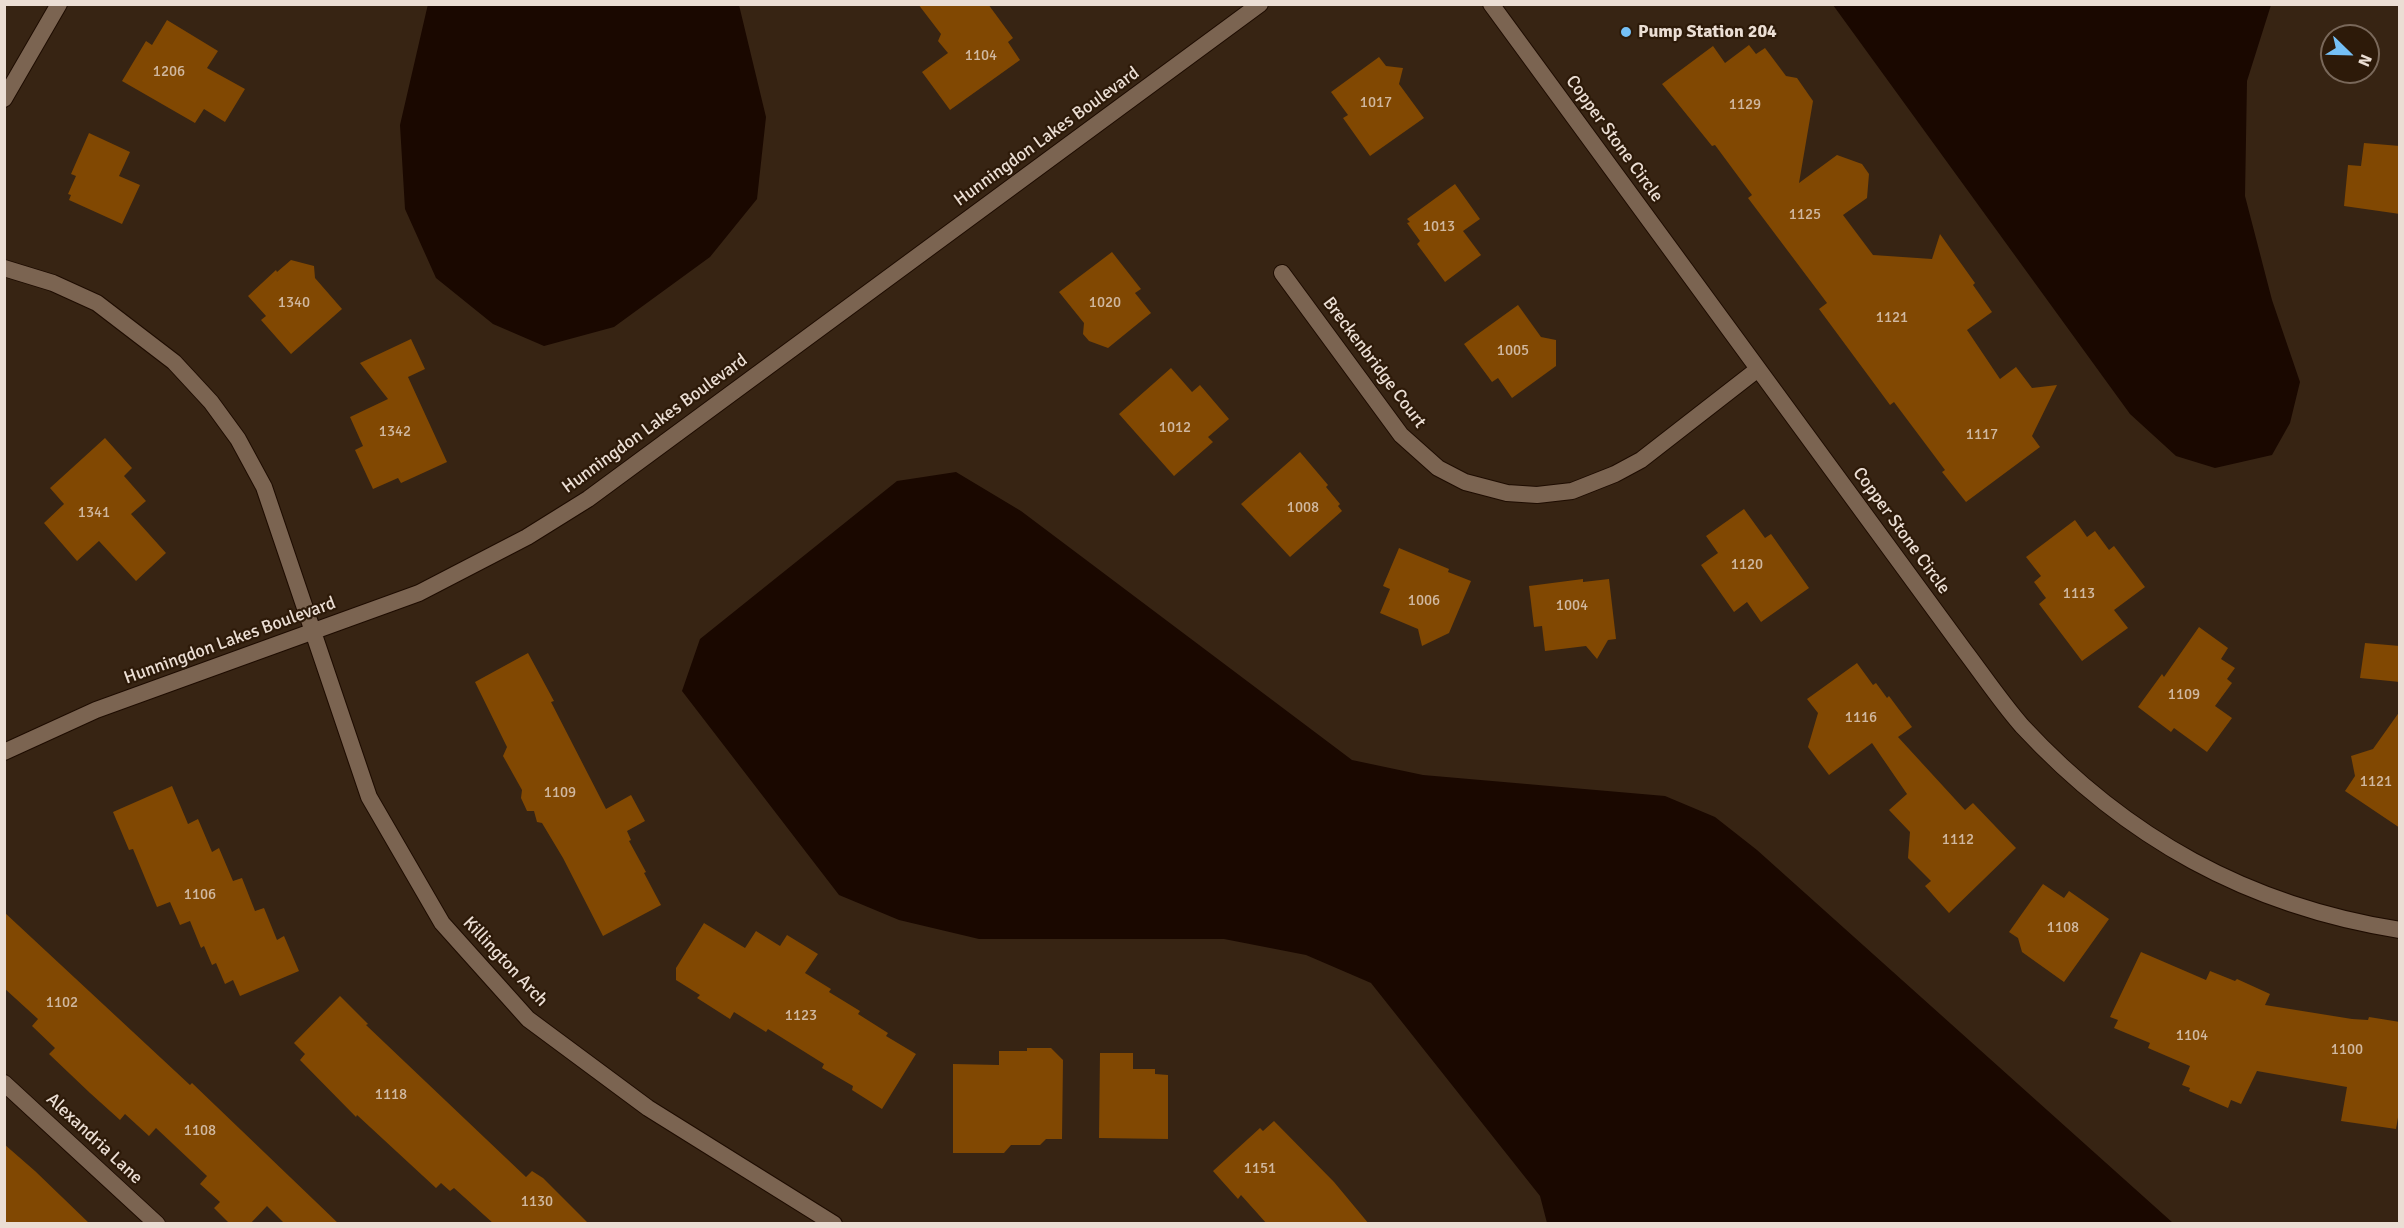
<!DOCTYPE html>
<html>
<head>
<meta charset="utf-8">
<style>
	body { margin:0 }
	#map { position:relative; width:2404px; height:1228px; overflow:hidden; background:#372413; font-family:Signika,sans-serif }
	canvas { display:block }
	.frame { position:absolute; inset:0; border:6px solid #ebded4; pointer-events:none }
	.north { position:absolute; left:2320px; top:24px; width:60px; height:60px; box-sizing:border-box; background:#2d1a09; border:2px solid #79685a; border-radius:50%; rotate:113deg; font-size:16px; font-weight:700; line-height:24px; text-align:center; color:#ebded4 }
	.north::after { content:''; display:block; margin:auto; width:21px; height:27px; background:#75c0f6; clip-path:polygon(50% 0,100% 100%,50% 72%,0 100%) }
</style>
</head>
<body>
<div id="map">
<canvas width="2404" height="1228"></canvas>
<div class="frame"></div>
<div class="north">N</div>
</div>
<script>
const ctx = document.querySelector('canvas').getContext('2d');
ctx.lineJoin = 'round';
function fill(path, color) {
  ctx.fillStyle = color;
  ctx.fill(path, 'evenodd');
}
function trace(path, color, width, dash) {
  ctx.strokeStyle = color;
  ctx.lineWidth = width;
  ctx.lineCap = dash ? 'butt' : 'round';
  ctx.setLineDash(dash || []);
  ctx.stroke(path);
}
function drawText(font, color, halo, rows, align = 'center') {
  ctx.font = font + ' Signika,sans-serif';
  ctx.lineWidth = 4.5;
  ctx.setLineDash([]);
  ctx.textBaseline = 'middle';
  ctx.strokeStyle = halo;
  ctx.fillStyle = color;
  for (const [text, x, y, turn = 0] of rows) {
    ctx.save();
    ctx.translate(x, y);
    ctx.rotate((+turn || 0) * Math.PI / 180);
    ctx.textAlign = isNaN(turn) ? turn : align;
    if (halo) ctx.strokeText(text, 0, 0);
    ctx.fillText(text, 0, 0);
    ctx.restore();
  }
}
const water = new Path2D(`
	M 428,4 L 739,5 L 766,117 L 757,199 L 710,257 L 614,327 L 544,346 L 493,324 L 436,278 L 405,209 L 400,125 Z
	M 1833,5 L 2271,5 L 2247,81 L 2245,196 L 2272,300 L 2300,382 L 2290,423 L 2272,455 L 2215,468 L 2176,456 L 2130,414 Z
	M 956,472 L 1021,511 L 1352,760 L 1423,775 L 1665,796 L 1715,817 L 1757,850 L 2173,1223 L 1547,1223 L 1540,1196 L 1371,983 L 1306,955 L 1224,939 L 979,939 L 899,920 L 839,895 L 682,691 L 700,639 L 897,481 Z`);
const building = new Path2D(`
	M 918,4 L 988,4 L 1013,38 L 1008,42 L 1020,60 L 950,110 L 922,72 L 948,53 L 938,41 L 941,34 Z
	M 167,20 L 218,51 L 207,68 L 245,89 L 225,122 L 204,109 L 195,123 L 122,81 L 146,41 L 152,45 Z
	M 1749,45 L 1756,54 L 1765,48 L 1786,76 L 1797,78 L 1813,101 L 1799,183 L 1837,155 L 1862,164 L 1869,174 L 1867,198 L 1843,215 L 1873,255 L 1932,259 L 1940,234 L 1975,283 L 1973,285 L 1992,312 L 1967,330 L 2000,379 L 2016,367 L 2032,388 L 2057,385 L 2032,436 L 2040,447 L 1966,502 L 1942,472 L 1945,470 L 1894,402 L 1890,405 L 1819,309 L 1827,303 L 1748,198 L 1752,195 L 1715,145 L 1712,146 L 1662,84 L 1713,46 L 1725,63 Z
	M 1379,57 L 1386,66 L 1403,68 L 1399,84 L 1424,118 L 1370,156 L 1343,118 L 1348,115 L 1331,92 Z
	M 89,133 L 130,152 L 119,176 L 140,185 L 122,224 L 69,200 L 71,195 L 68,194 L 76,176 L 71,174 Z
	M 2364,143 L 2400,146 L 2400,214 L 2344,206 L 2348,165 L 2361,166 Z
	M 1455,184 L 1480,219 L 1463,231 L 1481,255 L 1445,282 L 1417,244 L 1420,241 L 1407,223 L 1410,222 L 1407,219 Z
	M 1112,252 L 1141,289 L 1135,293 L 1151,313 L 1108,348 L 1089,341 L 1083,334 L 1084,323 L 1059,292 Z
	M 291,260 L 314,266 L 315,278 L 342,309 L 291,354 L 261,320 L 266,316 L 248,296 L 276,270 L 277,272 Z
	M 1518,305 L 1541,337 L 1556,340 L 1556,366 L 1512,398 L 1498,378 L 1492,382 L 1464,344 Z
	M 411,339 L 425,369 L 408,377 L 447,462 L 401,483 L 398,478 L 373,489 L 355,450 L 363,446 L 350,417 L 388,399 L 360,363 Z
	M 1171,368 L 1192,392 L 1200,385 L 1229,419 L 1208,437 L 1213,442 L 1174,476 L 1119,414 Z
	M 105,438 L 132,468 L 124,476 L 146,501 L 131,514 L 166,553 L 136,581 L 99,541 L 77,561 L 44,523 L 64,504 L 50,488 Z
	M 1300,452 L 1328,485 L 1326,487 L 1340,504 L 1338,506 L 1342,511 L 1290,557 L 1241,504 Z
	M 1744,509 L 1765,538 L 1771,534 L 1809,588 L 1761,622 L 1747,602 L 1734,612 L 1701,565 L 1718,553 L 1706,536 Z
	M 2075,520 L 2087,537 L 2095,531 L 2109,550 L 2114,546 L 2145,587 L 2114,610 L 2128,628 L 2082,661 L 2039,604 L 2046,598 L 2034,582 L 2041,576 L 2026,557 Z
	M 1399,548 L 1449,569 L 1448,572 L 1471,581 L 1449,633 L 1422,646 L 1418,629 L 1380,613 L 1390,589 L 1383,586 Z
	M 1583,579 L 1583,582 L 1609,579 L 1616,639 L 1608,640 L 1597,659 L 1586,646 L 1545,651 L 1542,626 L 1534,627 L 1529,586 Z
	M 2199,627 L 2228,648 L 2221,659 L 2235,668 L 2227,679 L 2232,683 L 2215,706 L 2232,718 L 2207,752 L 2174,728 L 2171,732 L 2138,707 L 2162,674 L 2164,677 Z
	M 2365,643 L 2400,646 L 2400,682 L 2360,678 Z
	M 528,653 L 554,701 L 551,702 L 606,809 L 631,795 L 645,821 L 627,831 L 631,840 L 629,841 L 646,872 L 644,873 L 661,905 L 603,936 L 563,858 L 542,823 L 537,822 L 534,811 L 527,811 L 521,798 L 522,790 L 503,756 L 507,747 L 475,682 Z
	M 1857,663 L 1873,685 L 1876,683 L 1887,698 L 1889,696 L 1912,727 L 1898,737 L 1965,810 L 1973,803 L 2016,848 L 1949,913 L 1925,886 L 1931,881 L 1908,858 L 1910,832 L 1889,810 L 1907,794 L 1872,743 L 1829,775 L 1808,747 L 1818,713 L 1807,699 Z
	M 2400,711 L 2400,828 L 2345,791 L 2355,776 L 2351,756 L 2373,749 Z
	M 172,786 L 188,824 L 198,819 L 212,852 L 219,848 L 233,881 L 242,878 L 255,911 L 264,908 L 277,940 L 284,936 L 299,971 L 240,996 L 233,980 L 225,984 L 216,963 L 212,965 L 204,946 L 201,948 L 190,921 L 180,925 L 170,902 L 157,907 L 133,849 L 129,850 L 113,812 Z
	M 2043,884 L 2064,898 L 2069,891 L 2109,919 L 2064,982 L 2022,952 L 2018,938 L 2009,932 Z
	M 4,912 L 190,1085 L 192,1083 L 339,1224 L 285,1224 L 267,1206 L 250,1224 L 230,1224 L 214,1208 L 220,1202 L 200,1184 L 207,1176 L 156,1128 L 149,1136 L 125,1114 L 120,1120 L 90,1093 L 49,1054 L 55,1048 L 32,1026 L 38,1019 L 4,988 Z
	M 704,923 L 745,948 L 756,931 L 780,946 L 787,935 L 818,954 L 805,973 L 831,989 L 829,992 L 860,1011 L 858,1014 L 888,1033 L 886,1036 L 916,1054 L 882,1109 L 852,1090 L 853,1086 L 822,1068 L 824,1064 L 768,1029 L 766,1032 L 734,1012 L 730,1019 L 697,998 L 700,995 L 676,980 L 676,968 Z
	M 2141,952 L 2206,980 L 2210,971 L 2235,981 L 2237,979 L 2270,994 L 2265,1005 L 2352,1019 L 2368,1020 L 2369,1017 L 2400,1022 L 2400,1106 L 2396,1129 L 2341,1121 L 2347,1087 L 2257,1071 L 2241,1104 L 2231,1100 L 2228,1108 L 2189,1091 L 2190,1088 L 2182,1085 L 2190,1066 L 2148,1048 L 2150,1043 L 2114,1028 L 2118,1020 L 2110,1017 Z
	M 340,996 L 368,1024 L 366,1025 L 526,1177 L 532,1171 L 543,1178 L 589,1224 L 494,1224 L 454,1188 L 450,1191 L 441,1183 L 436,1188 L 357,1115 L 356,1117 L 300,1060 L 305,1054 L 294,1043 Z
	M 1027,1048 L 1051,1048 L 1063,1060 L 1062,1139 L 1046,1139 L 1040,1145 L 1011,1145 L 1004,1153 L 953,1153 L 953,1064 L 999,1065 L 999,1051 L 1027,1051 Z
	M 1100,1053 L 1133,1053 L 1133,1069 L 1155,1069 L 1155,1074 L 1168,1075 L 1168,1139 L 1099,1138 Z
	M 1274,1121 L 1334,1182 L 1369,1224 L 1267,1224 L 1241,1195 L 1238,1199 L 1213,1171 L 1260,1128 L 1263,1131 Z
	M 4,1144 L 35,1171 L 90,1224 L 4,1224 Z`);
const minor = new Path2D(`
	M 1491,4 L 1964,650 C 1983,675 2001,702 2022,726 C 2126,838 2248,906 2400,930
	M 4,99 L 59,4
	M 4,268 L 53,283 L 97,303 L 174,362 L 211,402 L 238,439 L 264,487 L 369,797 L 442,923 L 528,1019 L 648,1108 L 834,1224
	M 1282,273 L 1401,435 L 1438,468 L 1465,482 L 1507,493 L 1537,495 L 1572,491 L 1615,474 L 1641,460 L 1758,369
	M 4,752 L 96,710 L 419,593 L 527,537 L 588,499 L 1260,4
	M 4,1083 L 157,1224`);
const markers = [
	[1626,32,6,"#75c0f6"]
];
const numberNames = [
	["1104",981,56],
	["1206",169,72],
	["1017",1376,103],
	["1129",1745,105],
	["1125",1805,215],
	["1013",1439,227],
	["1340",294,303],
	["1020",1105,303],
	["1121",1892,318],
	["1005",1513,351],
	["1012",1175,428],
	["1342",395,432],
	["1117",1982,435],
	["1008",1303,508],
	["1341",94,513],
	["1120",1747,565],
	["1113",2079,594],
	["1006",1424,601],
	["1004",1572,606],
	["1109",2184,695],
	["1116",1861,718],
	["1121",2376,782],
	["1109",560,793],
	["1112",1958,840],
	["1106",200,895],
	["1108",2063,928],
	["1102",62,1003],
	["1123",801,1016],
	["1104",2192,1036],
	["1100",2347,1050],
	["1118",391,1095],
	["1108",200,1131],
	["1151",1260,1169],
	["1130",537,1202]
];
const poiNames = [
	["Pump Station 204",1638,32]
];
const streetNames = [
	["Hunningdon Lakes Boulevard",1047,137,-36],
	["Copper Stone Circle",1614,139,54],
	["Breckenbridge Court",1374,363,53],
	["Hunningdon Lakes Boulevard",655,424,-36],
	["Copper Stone Circle",1901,531,54],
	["Hunningdon Lakes Boulevard",230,641,-20],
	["Killington Arch",505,962,47],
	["Alexandria Lane",94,1139,43]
];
fill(water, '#1a0800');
fill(building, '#814802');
trace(minor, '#1e0c00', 18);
trace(minor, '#7b6451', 16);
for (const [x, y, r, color] of markers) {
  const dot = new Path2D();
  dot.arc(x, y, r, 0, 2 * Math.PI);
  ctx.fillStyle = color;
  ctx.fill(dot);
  trace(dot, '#2d1a09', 2);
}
drawText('15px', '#d0b8a0', null, numberNames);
drawText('bold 18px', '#ebded4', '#2d1a09', poiNames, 'left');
drawText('18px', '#ebded4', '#2d1a09', streetNames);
</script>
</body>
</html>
